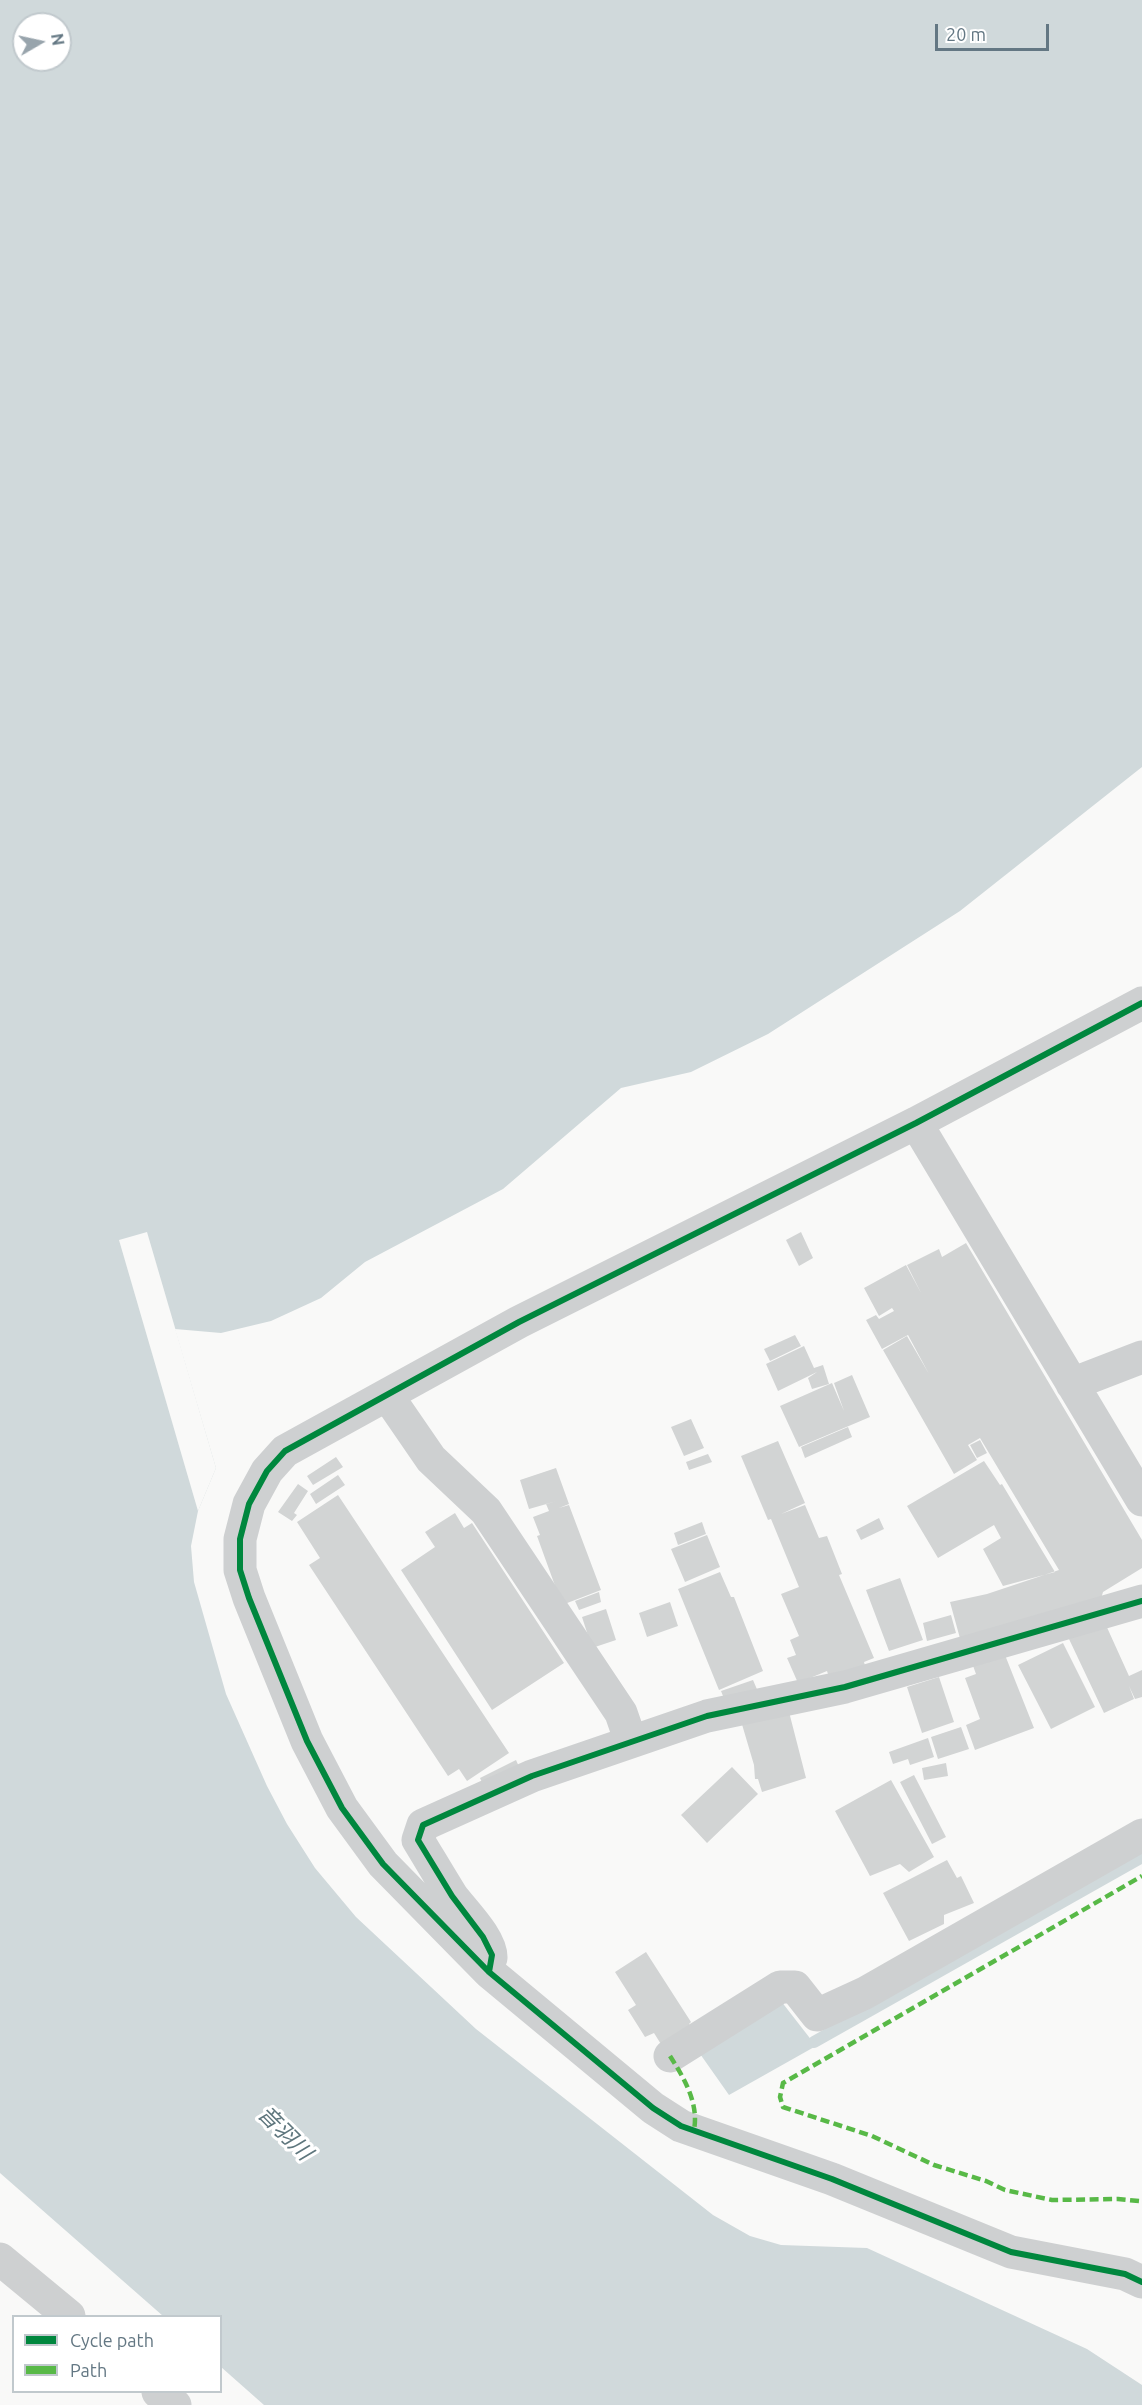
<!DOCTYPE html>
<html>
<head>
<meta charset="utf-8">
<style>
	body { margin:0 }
	#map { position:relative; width:1142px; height:2405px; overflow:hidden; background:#f9f9f8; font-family:Ubuntu,sans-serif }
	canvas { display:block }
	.legend { position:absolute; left:12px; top:2315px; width:210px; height:78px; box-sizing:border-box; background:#fff; border:2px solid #c1c9cd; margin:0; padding:8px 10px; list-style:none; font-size:18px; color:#637783 }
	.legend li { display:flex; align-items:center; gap:12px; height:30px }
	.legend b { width:30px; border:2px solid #c1c9cd }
	.north { position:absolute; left:12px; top:12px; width:60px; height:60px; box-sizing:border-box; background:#fff; border:2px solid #c1c9cd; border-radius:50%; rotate:81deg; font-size:16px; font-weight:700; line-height:24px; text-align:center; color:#637783 }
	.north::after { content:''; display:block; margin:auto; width:21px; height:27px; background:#98a4ac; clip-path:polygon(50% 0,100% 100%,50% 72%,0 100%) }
	.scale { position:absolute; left:935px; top:24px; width:114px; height:27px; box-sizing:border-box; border:3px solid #637783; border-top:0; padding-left:8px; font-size:18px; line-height:21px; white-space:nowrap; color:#637783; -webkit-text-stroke:4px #fff; paint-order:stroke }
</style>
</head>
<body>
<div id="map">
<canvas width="1142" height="2405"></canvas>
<ul class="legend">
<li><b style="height:8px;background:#00873e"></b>Cycle path</li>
<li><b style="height:8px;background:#58b947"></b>Path</li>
</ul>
<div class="north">N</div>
<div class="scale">20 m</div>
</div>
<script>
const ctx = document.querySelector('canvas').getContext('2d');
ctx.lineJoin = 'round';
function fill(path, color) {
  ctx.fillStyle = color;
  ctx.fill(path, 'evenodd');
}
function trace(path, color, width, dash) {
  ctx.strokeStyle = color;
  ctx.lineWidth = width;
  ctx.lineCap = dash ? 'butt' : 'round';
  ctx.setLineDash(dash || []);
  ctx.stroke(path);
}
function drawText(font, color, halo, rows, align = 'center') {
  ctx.font = font + ' Ubuntu,"Noto Sans JP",sans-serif';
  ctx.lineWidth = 6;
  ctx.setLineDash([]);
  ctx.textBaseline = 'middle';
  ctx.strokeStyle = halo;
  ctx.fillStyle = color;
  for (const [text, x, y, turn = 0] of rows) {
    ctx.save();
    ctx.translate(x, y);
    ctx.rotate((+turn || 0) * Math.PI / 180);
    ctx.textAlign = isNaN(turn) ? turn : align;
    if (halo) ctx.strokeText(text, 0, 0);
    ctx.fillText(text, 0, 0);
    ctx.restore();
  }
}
const water = new Path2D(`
	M 0,0 L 1142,0 L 1142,767 L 960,911 L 768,1034 L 691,1072 L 621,1088 L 503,1189 L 365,1262 L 321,1298 L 271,1321 L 221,1333 L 175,1329 L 216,1468 L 198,1511 L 191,1546 L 194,1582 L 226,1694 L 267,1786 L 287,1824 L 315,1868 L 356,1917 L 476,2029 L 713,2215 L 750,2236 L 781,2245 L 867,2248 L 1087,2349 L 1142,2385 L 1142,2405 L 264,2405 L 221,2367 L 220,2316 L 163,2316 L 0,2173 ZM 24,24 L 60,24 L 60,60 L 24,60 Z
	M 781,2001 L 816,2046 L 729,2095 L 698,2051 Z`);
const pier = new Path2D(`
	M 147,1232 L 216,1468 L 198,1511 L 119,1240 Z`);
const stream = new Path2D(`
	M 814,2042 L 1142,1857`);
const building = new Path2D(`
	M 801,1232 L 813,1258 L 799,1266 L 786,1240 Z
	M 966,1243 L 1142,1540 L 1142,1568 L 1103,1592 L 1100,1602 L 961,1642 L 950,1602 L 987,1594 L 1059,1570 L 980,1438 L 968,1445 L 977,1460 L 954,1474 L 883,1350 L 907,1336 L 929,1374 L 908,1335 L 882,1349 L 866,1320 L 876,1315 L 879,1319 L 894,1311 L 892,1308 L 879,1316 L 864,1288 L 906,1265 L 921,1293 L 907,1265 L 939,1249 L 942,1257 Z
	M 795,1335 L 801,1346 L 770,1361 L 764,1349 Z
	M 804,1346 L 814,1368 L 823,1365 L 829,1384 L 812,1389 L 808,1378 L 817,1372 L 778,1391 L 766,1364 Z
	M 852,1375 L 870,1417 L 799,1447 L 780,1406 L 832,1383 L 844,1411 L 834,1383 Z
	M 691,1419 L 704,1448 L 684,1456 L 671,1427 Z
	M 848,1427 L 852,1437 L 805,1458 L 801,1447 Z
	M 980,1440 L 987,1453 L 977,1458 L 970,1445 Z
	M 778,1441 L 805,1503 L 781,1514 L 805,1505 L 819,1538 L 827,1536 L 842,1574 L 839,1575 L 874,1658 L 864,1662 L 866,1669 L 829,1677 L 827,1671 L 798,1683 L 787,1658 L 796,1655 L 790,1640 L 799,1636 L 781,1594 L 799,1587 L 771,1519 L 768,1520 L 741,1456 Z
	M 708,1454 L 712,1462 L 689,1470 L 686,1462 Z
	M 336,1457 L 343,1467 L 313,1485 L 307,1476 Z
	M 984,1461 L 1000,1485 L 1002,1484 L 1055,1572 L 1003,1586 L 983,1549 L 1001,1538 L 994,1525 L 938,1558 L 907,1506 Z
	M 556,1468 L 569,1504 L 559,1508 L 569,1505 L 601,1590 L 562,1605 L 537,1536 L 540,1535 L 533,1517 L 549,1511 L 546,1504 L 557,1501 L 529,1509 L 520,1480 Z
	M 338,1475 L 345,1485 L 316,1504 L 310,1494 Z
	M 298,1484 L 308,1491 L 294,1513 L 297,1515 L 292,1521 L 278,1512 Z
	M 338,1495 L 509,1753 L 467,1781 L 459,1769 L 448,1776 L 309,1565 L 320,1558 L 297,1522 Z
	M 455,1513 L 464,1528 L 472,1523 L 564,1663 L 492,1710 L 401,1570 L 435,1547 L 425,1532 Z
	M 879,1518 L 884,1529 L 861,1540 L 856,1530 Z
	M 702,1522 L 706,1534 L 678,1545 L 674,1533 Z
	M 707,1535 L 720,1567 L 685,1582 L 671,1549 Z
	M 720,1572 L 731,1597 L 734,1597 L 763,1671 L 719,1690 L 678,1589 Z
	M 900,1578 L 923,1640 L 889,1651 L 866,1590 Z
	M 599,1592 L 601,1602 L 579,1610 L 575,1601 Z
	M 670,1602 L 678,1626 L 647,1637 L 639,1613 Z
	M 606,1609 L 616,1640 L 592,1648 L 582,1617 Z
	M 951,1615 L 956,1633 L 927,1641 L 923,1623 Z
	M 1105,1623 L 1129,1676 L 1142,1670 L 1142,1697 L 1135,1699 L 1129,1686 L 1134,1699 L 1104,1713 L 1069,1639 Z
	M 1063,1643 L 1095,1707 L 1051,1729 L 1018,1665 Z
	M 1003,1650 L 1034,1728 L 975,1750 L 966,1725 L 980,1719 L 965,1678 L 976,1674 L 972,1663 Z
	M 939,1677 L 954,1722 L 922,1733 L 907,1687 Z
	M 753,1680 L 759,1694 L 725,1701 L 721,1691 Z
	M 788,1708 L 806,1778 L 762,1792 L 758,1779 L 755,1779 L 754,1765 L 741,1721 Z
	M 961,1727 L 969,1749 L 938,1759 L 931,1737 Z
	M 928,1738 L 934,1757 L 910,1765 L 908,1759 L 893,1764 L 889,1752 Z
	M 516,1760 L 520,1769 L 484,1787 L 480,1778 Z
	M 946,1763 L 948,1776 L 924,1780 L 922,1768 Z
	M 732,1767 L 758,1794 L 707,1843 L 681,1815 Z
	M 914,1775 L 946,1837 L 932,1844 L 900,1782 Z
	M 891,1780 L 934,1857 L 909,1872 L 900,1864 L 870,1876 L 835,1811 Z
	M 947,1860 L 957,1878 L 961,1876 L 974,1903 L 944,1915 L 944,1924 L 909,1941 L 883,1893 Z
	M 646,1952 L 691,2022 L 689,2024 L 693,2030 L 664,2049 L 654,2033 L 645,2037 L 628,2010 L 636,2005 L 615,1972 Z`);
const minor = new Path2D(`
	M 1142,1003 L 916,1123 L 519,1322 L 285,1451 L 267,1471 L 249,1504 L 240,1539 L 240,1570 L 249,1598 L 307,1741 L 342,1808 L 383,1864 L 489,1972 L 653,2108 L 681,2126 L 832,2179 L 1011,2252 L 1125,2274 L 1142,2282
	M 916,1123 L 1142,1500
	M 1072,1384 L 1142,1357
	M 387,1395 L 431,1459 L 486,1511 L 621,1713 L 631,1742
	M 491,1958 C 492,1939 463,1911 452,1896 C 440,1877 429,1858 418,1840 L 423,1825 L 532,1776 L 707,1716 L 845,1687 L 1142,1601
	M 670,2056 L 780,1987 L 795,1987 L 817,2015 L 865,1993 L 1142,1835
	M 0,2259 L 69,2316
	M 158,2392 L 175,2405`);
const quiet = new Path2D(`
	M 670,2056 C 684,2078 699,2103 694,2130
	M 1139,2201 L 1118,2199 L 1052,2200 L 1005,2190 L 986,2181 L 934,2165 L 872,2136 L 783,2107 L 780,2097 L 783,2083 L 1142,1876`);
const cycleway = new Path2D(`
	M 1142,1003 L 916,1123 L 519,1322 L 285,1451 L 267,1471 L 249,1504 L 240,1539 L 240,1570 L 249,1598 L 307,1741 L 342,1808 L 383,1864 L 489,1972 L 653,2108 L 681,2126 L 832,2179 L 1011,2252 L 1125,2274 L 1142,2282
	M 489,1972 L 492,1955 L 483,1937 L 452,1896 L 418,1840 L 423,1825 L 532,1776 L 707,1716 L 845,1687 L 1142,1601`);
const waterNames = [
	["音羽川",285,2133,45]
];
fill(water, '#d0d9db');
fill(pier, '#f9f9f8');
trace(stream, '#d0d9db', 12);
fill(building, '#d2d4d4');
trace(minor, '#ced0d1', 33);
trace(quiet, '#58b947', 4.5, [9, 4.5]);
trace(cycleway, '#00873e', 6);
drawText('italic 22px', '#5e767d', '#fff', waterNames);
</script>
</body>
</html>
